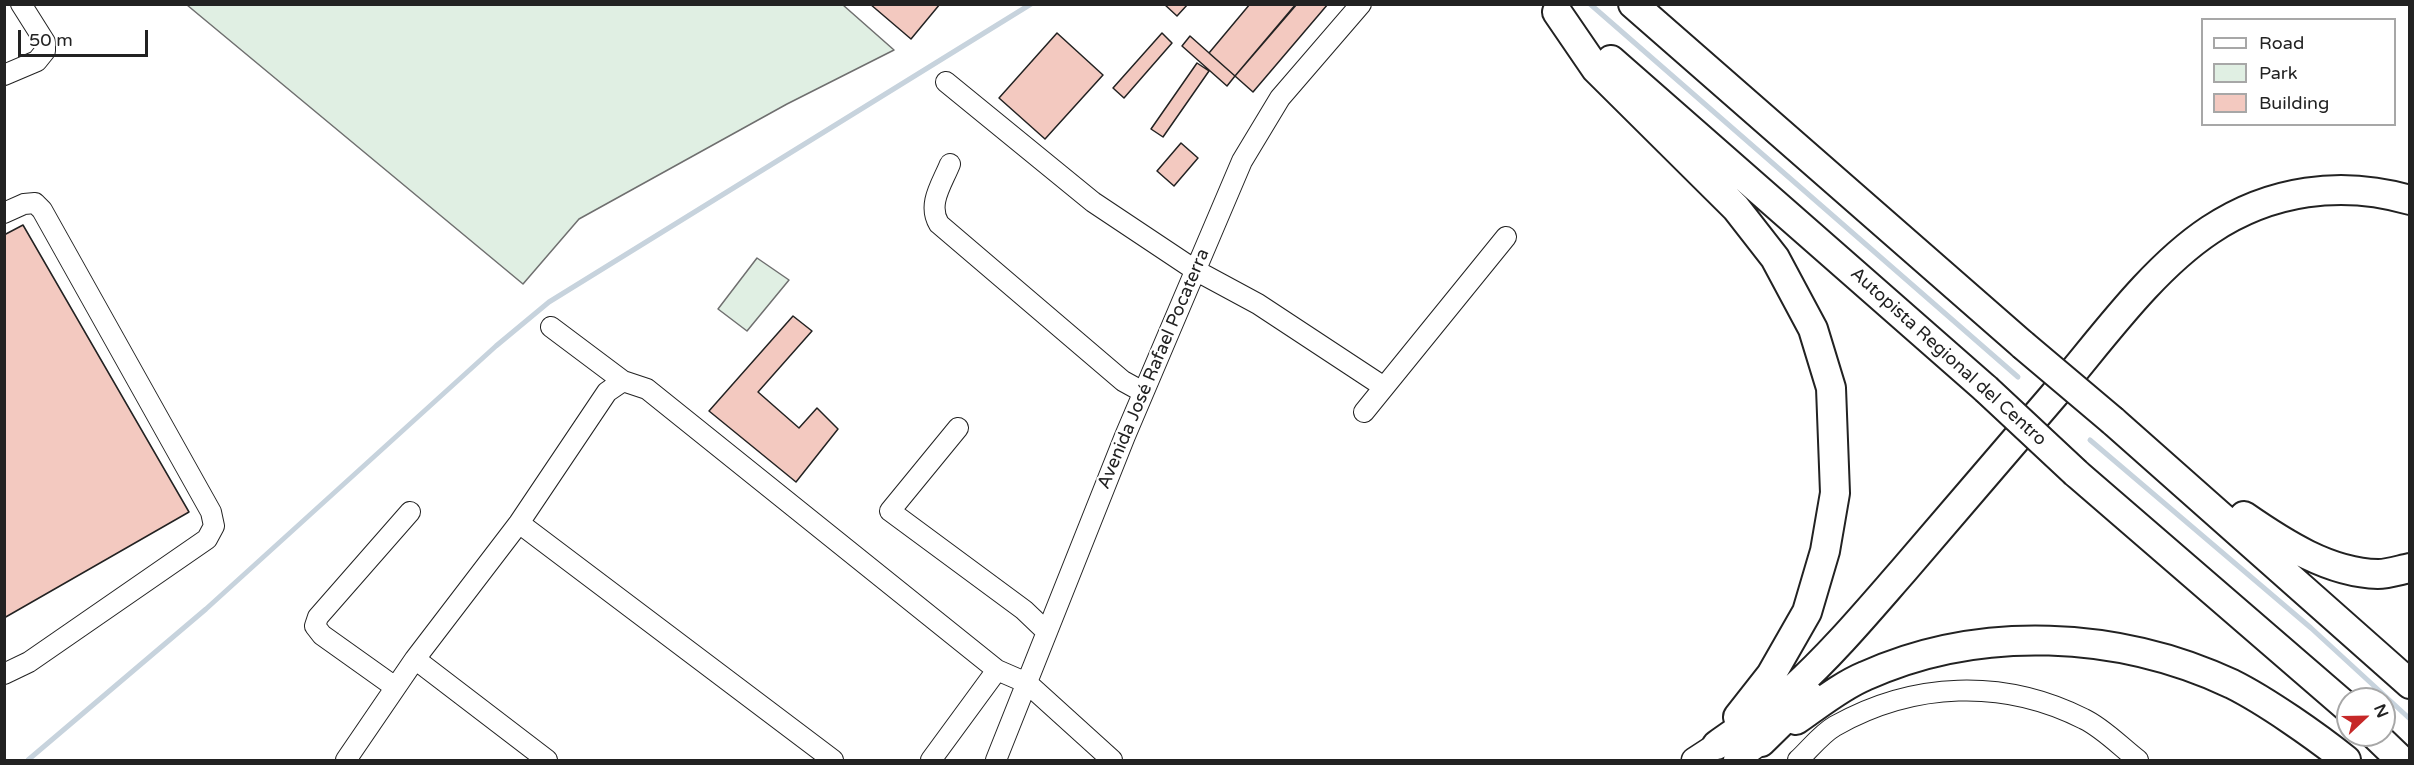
<!DOCTYPE html>
<html>
<head>
<meta charset="utf-8">
<style>
	body { margin:0 }
	#map { position:relative; width:2414px; height:765px; overflow:hidden; background:#fff; font-family:"Varela Round",sans-serif }
	canvas { display:block }
	.frame { position:absolute; inset:0; border:6px solid #222; pointer-events:none }
	.legend { position:absolute; left:2201px; top:18px; width:195px; height:108px; box-sizing:border-box; background:#fff; border:2px solid #a7a7a7; margin:0; padding:8px 10px; list-style:none; font-size:18px; color:#222 }
	.legend li { display:flex; align-items:center; gap:12px; height:30px }
	.legend b { width:30px; border:2px solid #a7a7a7 }
	.north { position:absolute; left:2336px; top:687px; width:60px; height:60px; box-sizing:border-box; background:#fff; border:2px solid #a7a7a7; border-radius:50%; rotate:68deg; font-size:16px; font-weight:700; line-height:24px; text-align:center; color:#222 }
	.north::after { content:''; display:block; margin:auto; width:21px; height:27px; background:#c62828; clip-path:polygon(50% 0,100% 100%,50% 72%,0 100%) }
	.scale { position:absolute; left:18px; top:30px; width:130px; height:27px; box-sizing:border-box; border:3px solid #222; border-top:0; padding-left:8px; font-size:18px; line-height:21px; white-space:nowrap; color:#222; -webkit-text-stroke:4px #fff; paint-order:stroke }
</style>
</head>
<body>
<div id="map">
<canvas width="2414" height="765"></canvas>
<div class="frame"></div>
<ul class="legend">
<li><b style="height:8px;background:#fff"></b>Road</li>
<li><b style="height:16px;background:#e0efe3"></b>Park</li>
<li><b style="height:16px;background:#f3c9c0"></b>Building</li>
</ul>
<div class="north">N</div>
<div class="scale">50 m</div>
</div>
<script>
const ctx = document.querySelector('canvas').getContext('2d');
ctx.lineJoin = 'round';
function fill(path, color) {
  ctx.fillStyle = color;
  ctx.fill(path, 'evenodd');
}
function trace(path, color, width, dash) {
  ctx.strokeStyle = color;
  ctx.lineWidth = width;
  ctx.lineCap = dash ? 'butt' : 'round';
  ctx.setLineDash(dash || []);
  ctx.stroke(path);
}
function drawText(font, color, halo, rows, align = 'center') {
  ctx.font = font + ' "Varela Round",sans-serif';
  ctx.lineWidth = 4.5;
  ctx.setLineDash([]);
  ctx.textBaseline = 'middle';
  ctx.strokeStyle = halo;
  ctx.fillStyle = color;
  for (const [text, x, y, turn = 0] of rows) {
    ctx.save();
    ctx.translate(x, y);
    ctx.rotate((+turn || 0) * Math.PI / 180);
    ctx.textAlign = isNaN(turn) ? turn : align;
    if (halo) ctx.strokeText(text, 0, 0);
    ctx.fillText(text, 0, 0);
    ctx.restore();
  }
}
const green = new Path2D(`
	M 187,5 L 843,5 L 894,50 L 787,104 L 579,219 L 523,284 Z
	M 757,258 L 789,280 L 747,331 L 718,309 Z`);
const stream = new Path2D(`
	M 1590,4 L 2018,377
	M 2090,440 L 2311,628 L 2410,719
	M 28,760 L 206,609 L 496,346 L 549,302 L 1031,4`);
const building = new Path2D(`
	M 870,4 L 940,4 L 911,39 Z
	M 1164,4 L 1188,4 L 1177,16 Z
	M 1250,4 L 1296,4 L 1235,76 L 1209,53 Z
	M 1297,4 L 1328,4 L 1253,92 L 1235,76 Z
	M 1057,33 L 1103,75 L 1045,139 L 999,98 Z
	M 1162,33 L 1172,43 L 1124,98 L 1113,88 Z
	M 1190,36 L 1235,76 L 1227,86 L 1182,46 Z
	M 1197,63 L 1209,71 L 1163,137 L 1151,129 Z
	M 1181,143 L 1198,158 L 1174,186 L 1157,171 Z
	M 23,225 L 189,512 L 4,618 L 4,235 Z
	M 793,316 L 812,331 L 758,392 L 799,428 L 817,408 L 838,429 L 796,482 L 709,411 Z`);
const minor = new Path2D(`
	M 4,75 L 37,61 L 45,51 L 45,42 L 21,4
	M 946,82 L 1093,202 L 1195,270 L 1258,304 L 1384,387
	M 950,164 C 942,184 927,204 939,224 L 1123,381 L 1143,392
	M 4,213 L 24,204 L 35,203 L 42,210 L 211,512 L 214,526 L 207,539 L 29,662 L 4,674
	M 551,327 L 623,381
	M 1364,412 L 1506,237
	M 958,428 L 890,511 L 1024,610 L 1047,632
	M 519,523 L 833,760
	M 415,659 L 547,760
	M 395,687 L 322,635 L 315,626 L 318,617 L 410,512
	M 346,760 L 415,659 L 519,523 L 607,392 L 623,381 L 647,389 L 997,670 L 1027,683 L 1112,760
	M 931,760 L 997,670
	M 996,760 L 1125,436 L 1242,161 L 1280,98 L 1361,4
	M 1798,760 C 1809,750 1821,734 1835,726 C 1913,682 2003,678 2084,719 C 2103,728 2121,747 2138,760`);
const major = new Path2D(`
	M 1694,760 L 1717,745
	M 1736,760 L 1761,742`);
const highway = new Path2D(`
	M 1633,4 L 2023,345
	M 1557,12 L 1596,69 L 1736,208 L 1775,258 L 1813,329 L 1831,388 L 1835,493 L 1825,551 L 1807,612 L 1771,675 L 1738,717
	M 1611,60 L 1986,389
	M 2113,421 L 2410,684
	M 2076,473 L 2348,708
	M 2244,516 C 2283,543 2329,573 2378,574 C 2388,574 2400,570 2410,568
	M 1796,720 C 1818,705 1841,686 1865,676 C 1980,624 2119,631 2232,684 C 2266,701 2316,736 2346,760
	M 2375,735 L 2401,760
	M 1761,742 L 1809,695
	M 1717,745 C 1742,727 1769,710 1792,690 C 1832,654 1868,611 1903,571 C 1953,512 2004,454 2054,395 C 2101,340 2150,270 2210,230 C 2270,190 2341,180 2410,200`);
const highwayBridge = new Path2D(`
	M 2023,345 L 2113,421
	M 1986,389 L 2076,473`);
const streetNames = [
	["Autopista Regional del Centro",1948,357,42],
	["Avenida José Rafael Pocaterra",1154,369,-67]
];
fill(green, '#e0efe3');
trace(green, '#6f6f6f', 1.5);
trace(stream, '#c7d3dd', 5);
fill(building, '#f3c9c0');
trace(building, '#222', 1.5);
trace(minor, '#222', 22);
trace(major, '#222', 27);
trace(highway, '#222', 32);
trace(minor, '#fff', 20);
trace(major, '#fff', 24);
trace(highway, '#fff', 28);
trace(highwayBridge, '#222', 32, []);
trace(highwayBridge, '#fff', 28);
drawText('18px', '#222', '#fff', streetNames);
</script>
</body>
</html>
